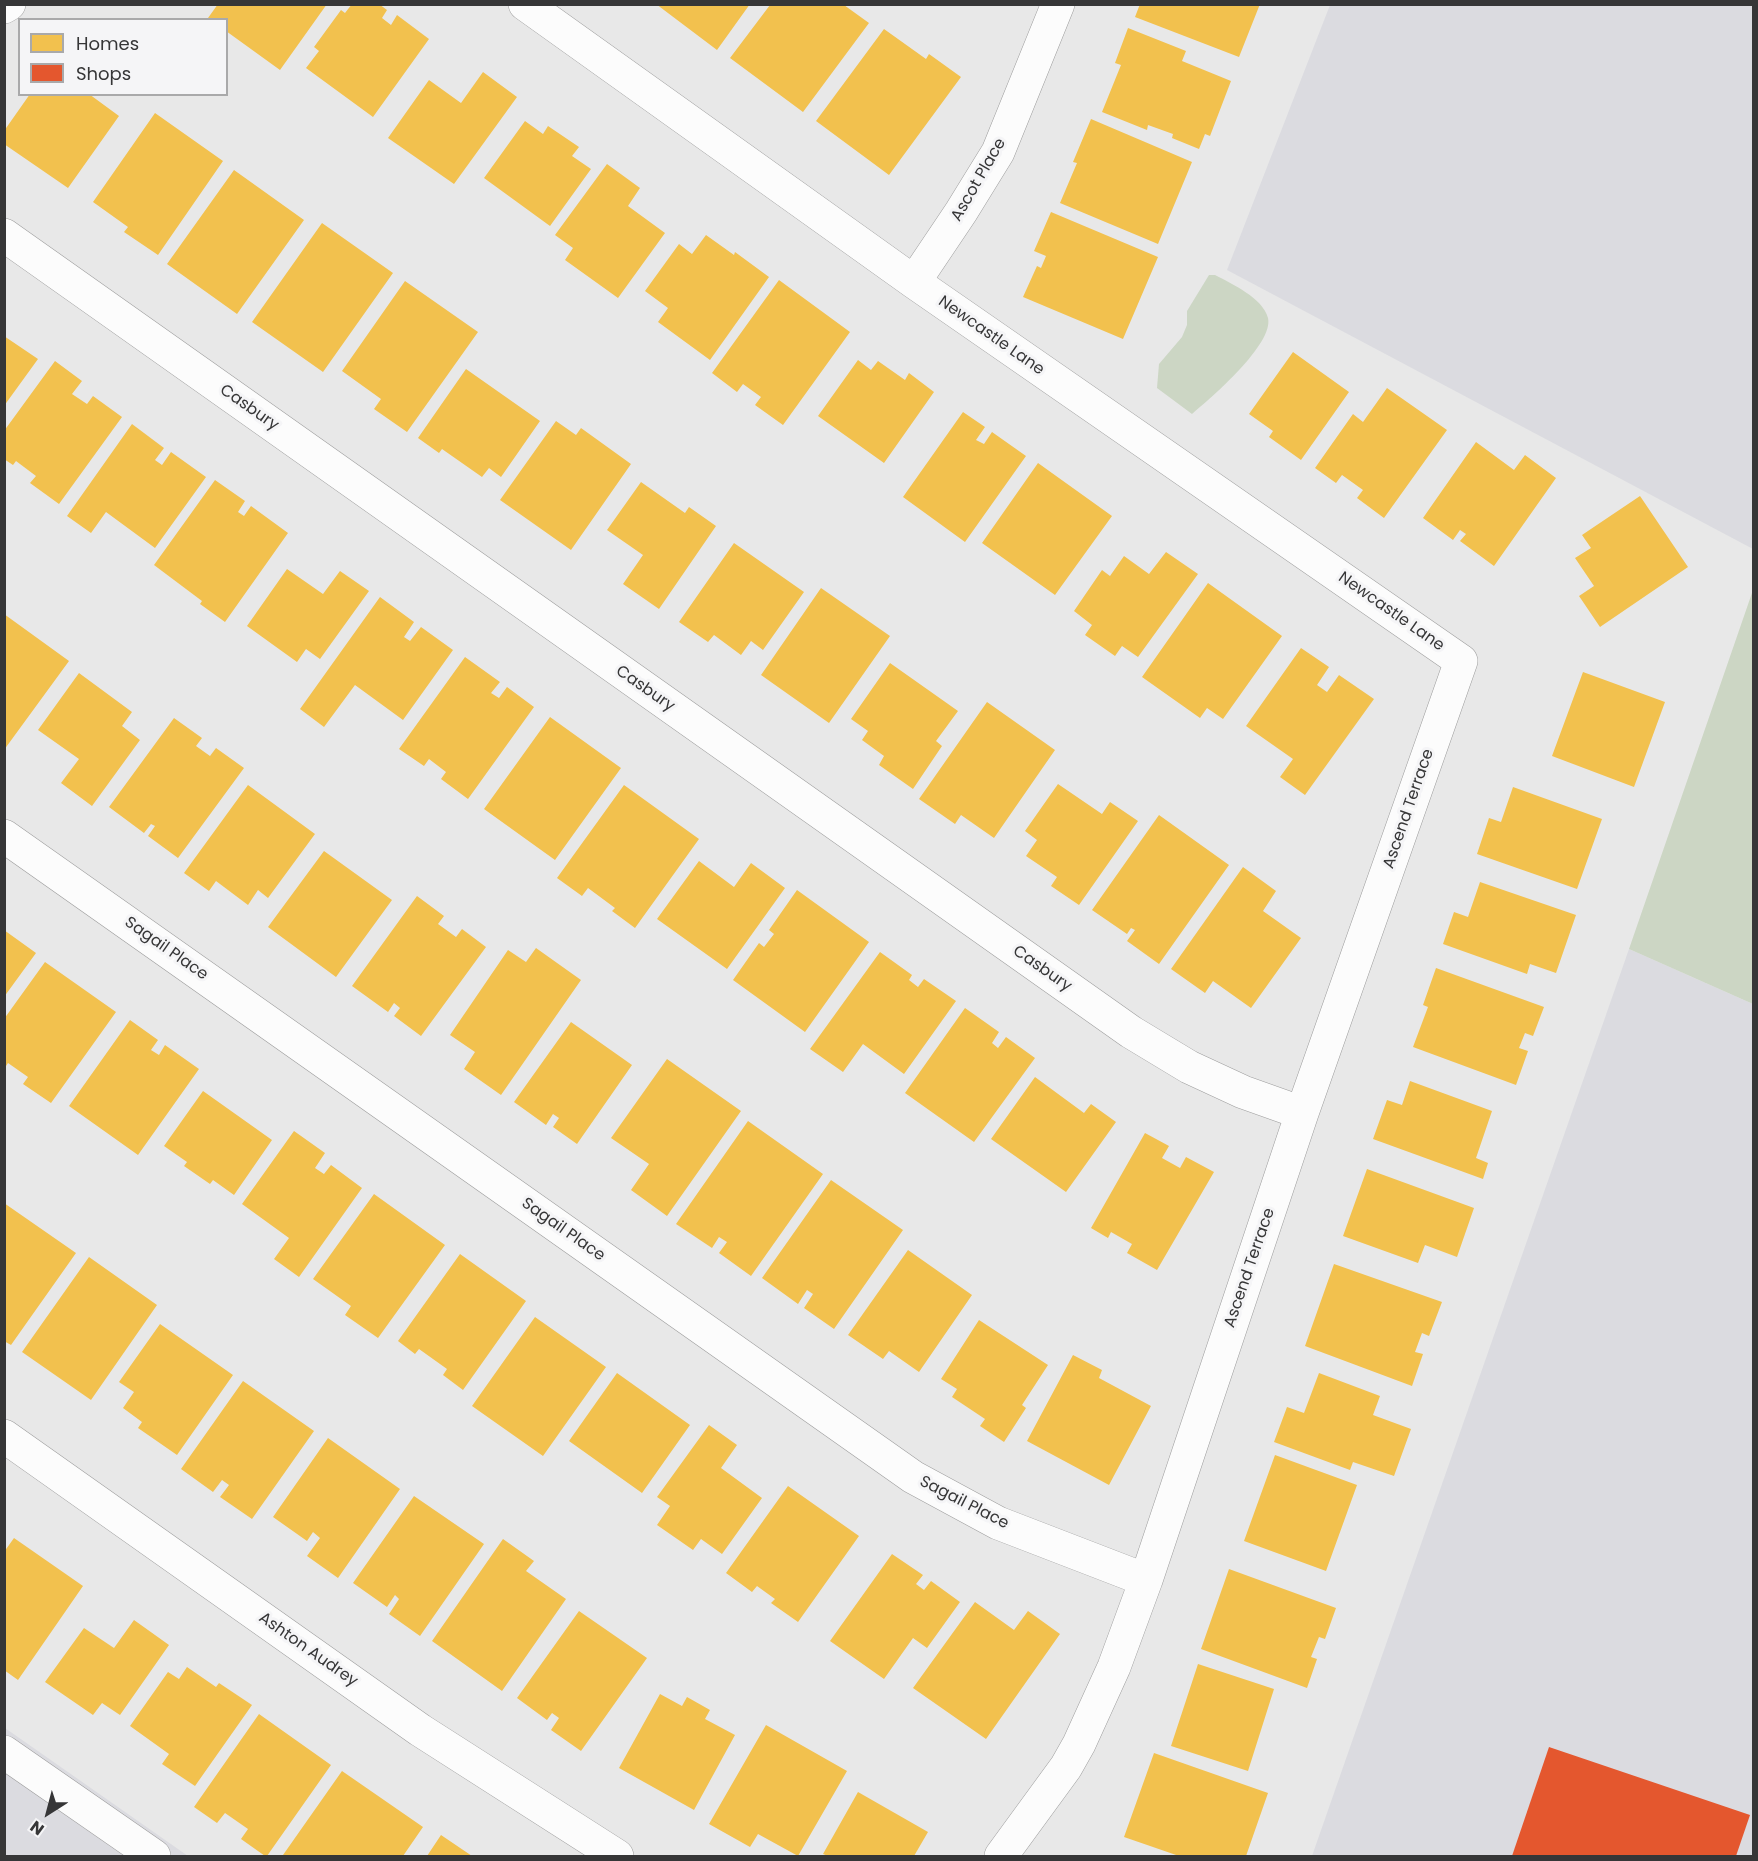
<!DOCTYPE html>
<html>
<head>
<meta charset="utf-8">
<style>
	body { margin:0 }
	#map { position:relative; width:1758px; height:1861px; overflow:hidden; background:#e8e8e8; font-family:Poppins,sans-serif }
	canvas { display:block }
	.frame { position:absolute; inset:0; border:6px solid #363637; pointer-events:none }
	.legend { position:absolute; left:18px; top:18px; width:210px; height:78px; box-sizing:border-box; background:#f5f5f7; border:2px solid #a9a9aa; margin:0; padding:8px 10px; list-style:none; font-size:18px; color:#363637 }
	.legend li { display:flex; align-items:center; gap:12px; height:30px }
	.legend b { width:30px; border:2px solid #a9a9aa }
	.north { position:absolute; left:18px; top:1783px; width:60px; height:60px; -webkit-text-stroke:4px #f5f5f7; paint-order:stroke; rotate:216deg; font-size:16px; font-weight:700; line-height:24px; text-align:center; color:#363637 }
	.north::after { content:''; display:block; margin:auto; width:21px; height:27px; background:#363637; clip-path:polygon(50% 0,100% 100%,50% 72%,0 100%) }
</style>
</head>
<body>
<div id="map">
<canvas width="1758" height="1861"></canvas>
<div class="frame"></div>
<ul class="legend">
<li><b style="height:16px;background:#f2c14e"></b>Homes</li>
<li><b style="height:16px;background:#e4572e"></b>Shops</li>
</ul>
<div class="north">N</div>
</div>
<script>
const ctx = document.querySelector('canvas').getContext('2d');
ctx.lineJoin = 'round';
function fill(path, color) {
  ctx.fillStyle = color;
  ctx.fill(path, 'evenodd');
}
function trace(path, color, width, dash) {
  ctx.strokeStyle = color;
  ctx.lineWidth = width;
  ctx.lineCap = dash ? 'butt' : 'round';
  ctx.setLineDash(dash || []);
  ctx.stroke(path);
}
function drawText(font, color, halo, rows, align = 'center') {
  ctx.font = font + ' Poppins,sans-serif';
  ctx.lineWidth = 6;
  ctx.setLineDash([]);
  ctx.textBaseline = 'middle';
  ctx.strokeStyle = halo;
  ctx.fillStyle = color;
  for (const [text, x, y, turn = 0] of rows) {
    ctx.save();
    ctx.translate(x, y);
    ctx.rotate((+turn || 0) * Math.PI / 180);
    ctx.textAlign = isNaN(turn) ? turn : align;
    if (halo) ctx.strokeText(text, 0, 0);
    ctx.fillText(text, 0, 0);
    ctx.restore();
  }
}
const built = new Path2D(`
	M 1330,5 L 1753,5 L 1753,549 L 1227,270 Z
	M 1629,949 L 1753,1004 L 1753,1856 L 1312,1856 Z
	M 5,1728 L 188,1856 L 5,1856 Z`);
const green = new Path2D(`
	M 1209,275 L 1215,275 C 1232,284 1263,298 1268,318 C 1274,344 1211,398 1192,414 L 1157,388 L 1159,364 L 1182,337 L 1187,325 L 1187,311 Z
	M 1753,590 L 1753,1004 L 1629,949 Z`);
const homes = new Path2D(`
	M 218,4 L 327,4 L 280,70 L 226,31 L 226,20 L 210,20 L 208,18 Z
	M 352,4 L 379,4 L 387,10 L 382,18 L 391,25 L 397,15 L 429,39 L 373,117 L 306,68 L 319,51 L 314,47 L 341,10 L 345,13 Z
	M 656,4 L 750,4 L 717,50 Z
	M 1140,4 L 1260,4 L 1239,57 L 1135,17 Z
	M 770,5 L 844,5 L 869,23 L 803,112 L 730,58 Z
	M 1128,28 L 1186,51 L 1182,61 L 1231,81 L 1210,136 L 1205,134 L 1199,149 L 1172,138 L 1173,134 L 1148,125 L 1147,130 L 1102,112 L 1121,65 L 1115,63 Z
	M 884,29 L 926,59 L 929,54 L 961,77 L 889,175 L 816,121 Z
	M 483,72 L 517,97 L 454,184 L 388,138 L 429,80 L 461,103 Z
	M 30,94 L 89,94 L 119,116 L 68,188 L 4,144 L 4,131 Z
	M 155,113 L 223,161 L 158,255 L 124,232 L 128,227 L 93,202 Z
	M 1091,119 L 1192,162 L 1158,244 L 1060,203 L 1077,163 L 1073,162 Z
	M 525,121 L 543,134 L 548,126 L 579,147 L 572,156 L 591,169 L 550,226 L 484,178 Z
	M 607,164 L 640,188 L 628,206 L 665,233 L 618,298 L 565,260 L 573,248 L 555,235 Z
	M 234,170 L 304,220 L 237,314 L 167,264 Z
	M 1051,212 L 1158,257 L 1123,339 L 1023,297 L 1037,266 L 1041,268 L 1046,256 L 1034,251 Z
	M 322,223 L 393,273 L 323,372 L 252,322 Z
	M 706,235 L 734,255 L 735,252 L 769,277 L 710,360 L 658,322 L 668,308 L 645,291 L 679,244 L 692,254 Z
	M 779,280 L 850,332 L 783,425 L 755,405 L 761,397 L 743,384 L 737,392 L 712,373 Z
	M 405,281 L 478,332 L 407,432 L 374,409 L 381,399 L 342,371 Z
	M 4,336 L 38,359 L 4,406 Z
	M 1293,352 L 1349,392 L 1301,460 L 1269,437 L 1273,431 L 1249,414 Z
	M 858,360 L 871,370 L 878,361 L 905,380 L 909,373 L 934,392 L 884,463 L 818,416 Z
	M 55,361 L 82,381 L 72,394 L 87,404 L 93,396 L 122,417 L 59,504 L 30,483 L 36,476 L 16,461 L 13,465 L 4,459 L 4,431 Z
	M 466,369 L 540,421 L 501,477 L 489,468 L 482,477 L 442,449 L 439,453 L 418,438 Z
	M 1387,388 L 1447,430 L 1384,518 L 1357,498 L 1363,490 L 1342,475 L 1336,483 L 1315,468 L 1353,414 L 1363,422 Z
	M 963,412 L 985,427 L 976,440 L 984,444 L 992,432 L 1026,456 L 965,542 L 903,497 Z
	M 556,421 L 576,435 L 581,428 L 631,464 L 571,550 L 500,500 Z
	M 132,424 L 164,448 L 155,460 L 162,465 L 171,452 L 206,477 L 155,548 L 106,512 L 91,533 L 67,516 Z
	M 1476,442 L 1514,470 L 1525,455 L 1556,478 L 1494,566 L 1460,541 L 1466,534 L 1460,530 L 1453,540 L 1423,518 Z
	M 1038,463 L 1112,516 L 1055,595 L 982,543 Z
	M 215,480 L 245,501 L 238,512 L 244,516 L 251,506 L 288,533 L 225,622 L 200,604 L 202,601 L 154,565 Z
	M 641,482 L 685,513 L 689,507 L 716,526 L 659,609 L 623,584 L 643,555 L 607,530 Z
	M 1640,496 L 1688,567 L 1600,627 L 1579,596 L 1594,586 L 1575,558 L 1591,548 L 1582,535 Z
	M 734,543 L 804,592 L 763,650 L 751,641 L 741,655 L 714,635 L 708,642 L 679,622 Z
	M 1166,552 L 1198,574 L 1138,657 L 1122,646 L 1115,656 L 1085,635 L 1092,625 L 1074,611 L 1102,570 L 1110,576 L 1124,556 L 1149,574 Z
	M 287,569 L 323,594 L 340,571 L 369,591 L 320,659 L 306,649 L 297,662 L 247,626 Z
	M 1208,583 L 1282,636 L 1223,719 L 1207,708 L 1200,718 L 1142,677 Z
	M 821,588 L 890,636 L 829,723 L 761,675 Z
	M 380,597 L 414,622 L 404,637 L 410,641 L 421,627 L 453,650 L 403,720 L 355,685 L 324,727 L 300,709 Z
	M 4,614 L 69,661 L 4,750 Z
	M 1301,648 L 1329,667 L 1317,685 L 1327,692 L 1339,675 L 1374,699 L 1305,795 L 1280,777 L 1293,759 L 1246,726 Z
	M 465,657 L 500,682 L 491,693 L 499,698 L 507,687 L 534,707 L 468,799 L 441,779 L 446,772 L 429,759 L 424,766 L 399,749 Z
	M 890,663 L 958,711 L 936,741 L 942,746 L 913,789 L 879,765 L 884,756 L 862,740 L 868,731 L 851,719 Z
	M 1583,672 L 1665,702 L 1634,787 L 1552,756 Z
	M 79,673 L 132,712 L 122,726 L 140,740 L 92,806 L 61,783 L 79,759 L 38,730 Z
	M 987,702 L 1055,750 L 994,838 L 961,815 L 955,824 L 919,799 Z
	M 550,717 L 621,768 L 555,860 L 484,809 Z
	M 174,718 L 202,738 L 196,746 L 210,756 L 216,748 L 244,768 L 178,858 L 148,836 L 155,826 L 151,824 L 144,833 L 109,807 Z
	M 1058,784 L 1102,814 L 1110,802 L 1138,821 L 1079,905 L 1051,886 L 1057,877 L 1026,856 L 1037,840 L 1025,831 Z
	M 248,785 L 315,834 L 268,898 L 258,890 L 248,905 L 216,881 L 209,891 L 184,873 Z
	M 624,785 L 699,839 L 635,928 L 612,911 L 615,908 L 588,888 L 582,896 L 557,878 Z
	M 1513,787 L 1602,819 L 1577,889 L 1477,854 L 1489,818 L 1501,822 Z
	M 1159,815 L 1229,865 L 1159,964 L 1127,941 L 1135,930 L 1131,928 L 1127,934 L 1092,910 Z
	M 324,851 L 392,900 L 336,977 L 268,927 Z
	M 699,861 L 734,887 L 751,863 L 785,888 L 727,969 L 657,919 Z
	M 1243,867 L 1276,891 L 1263,911 L 1301,938 L 1251,1008 L 1213,981 L 1205,993 L 1171,969 Z
	M 1480,882 L 1576,915 L 1556,973 L 1530,964 L 1527,974 L 1443,944 L 1454,912 L 1468,917 Z
	M 797,890 L 869,942 L 805,1032 L 733,980 L 759,943 L 764,947 L 774,934 L 769,930 Z
	M 417,896 L 444,916 L 438,924 L 456,937 L 462,929 L 486,947 L 421,1036 L 394,1016 L 400,1008 L 394,1003 L 388,1012 L 352,986 Z
	M 4,930 L 36,953 L 4,997 Z
	M 536,948 L 581,980 L 501,1095 L 464,1069 L 475,1052 L 450,1035 L 508,950 L 526,962 Z
	M 880,952 L 912,975 L 909,980 L 918,987 L 924,979 L 956,1001 L 904,1074 L 863,1044 L 843,1072 L 810,1049 Z
	M 45,962 L 116,1012 L 51,1103 L 23,1084 L 28,1077 L 8,1063 L 4,1069 L 4,1019 Z
	M 1436,968 L 1544,1007 L 1533,1036 L 1525,1033 L 1519,1048 L 1528,1051 L 1516,1085 L 1413,1047 L 1428,1007 L 1423,1005 Z
	M 965,1008 L 999,1032 L 992,1043 L 998,1048 L 1006,1037 L 1035,1058 L 974,1142 L 905,1093 Z
	M 130,1020 L 158,1040 L 151,1050 L 159,1055 L 165,1045 L 199,1069 L 138,1155 L 69,1106 Z
	M 571,1022 L 632,1065 L 577,1144 L 553,1127 L 559,1118 L 553,1114 L 546,1125 L 514,1102 Z
	M 667,1059 L 741,1111 L 667,1216 L 631,1190 L 649,1164 L 611,1138 Z
	M 1035,1077 L 1084,1113 L 1091,1104 L 1116,1122 L 1066,1192 L 991,1139 Z
	M 1410,1081 L 1492,1111 L 1476,1158 L 1488,1163 L 1483,1179 L 1373,1139 L 1387,1100 L 1402,1105 Z
	M 203,1091 L 272,1140 L 234,1195 L 213,1180 L 210,1184 L 184,1166 L 187,1162 L 164,1146 Z
	M 748,1121 L 823,1174 L 751,1276 L 719,1253 L 727,1242 L 719,1237 L 712,1248 L 676,1224 Z
	M 294,1131 L 325,1153 L 315,1168 L 324,1174 L 331,1165 L 362,1188 L 299,1277 L 274,1259 L 289,1238 L 242,1204 Z
	M 1145,1133 L 1169,1146 L 1162,1158 L 1180,1168 L 1186,1157 L 1214,1172 L 1157,1270 L 1127,1253 L 1132,1244 L 1111,1232 L 1108,1238 L 1091,1228 Z
	M 1367,1169 L 1474,1208 L 1457,1257 L 1425,1245 L 1418,1263 L 1343,1236 Z
	M 831,1180 L 903,1230 L 834,1329 L 804,1308 L 813,1294 L 807,1290 L 798,1304 L 762,1278 Z
	M 374,1194 L 445,1245 L 378,1338 L 345,1315 L 351,1306 L 313,1279 Z
	M 4,1203 L 76,1253 L 11,1345 L 4,1341 Z
	M 908,1250 L 972,1295 L 919,1372 L 889,1351 L 883,1359 L 848,1335 Z
	M 460,1254 L 526,1301 L 463,1390 L 443,1375 L 447,1369 L 419,1349 L 415,1354 L 398,1341 Z
	M 89,1257 L 157,1305 L 91,1400 L 22,1352 Z
	M 1334,1264 L 1442,1302 L 1429,1336 L 1422,1333 L 1415,1352 L 1423,1354 L 1412,1386 L 1305,1346 Z
	M 535,1317 L 606,1367 L 543,1456 L 472,1406 Z
	M 979,1320 L 1048,1365 L 1022,1405 L 1026,1408 L 1004,1442 L 980,1426 L 985,1419 L 952,1397 L 957,1389 L 941,1379 Z
	M 160,1324 L 233,1375 L 177,1455 L 138,1428 L 142,1422 L 123,1408 L 134,1392 L 119,1382 Z
	M 1073,1355 L 1102,1370 L 1099,1378 L 1151,1406 L 1109,1485 L 1027,1441 Z
	M 617,1373 L 690,1425 L 642,1493 L 569,1441 Z
	M 1319,1373 L 1380,1396 L 1373,1415 L 1411,1429 L 1394,1476 L 1353,1462 L 1350,1470 L 1274,1442 L 1287,1407 L 1304,1413 Z
	M 243,1381 L 314,1431 L 252,1519 L 220,1497 L 229,1485 L 222,1480 L 213,1492 L 181,1469 Z
	M 709,1425 L 737,1445 L 721,1468 L 762,1498 L 722,1554 L 701,1539 L 693,1550 L 657,1525 L 670,1506 L 657,1497 Z
	M 328,1438 L 400,1489 L 338,1578 L 307,1556 L 320,1538 L 313,1532 L 307,1541 L 273,1517 Z
	M 1275,1455 L 1357,1485 L 1326,1571 L 1244,1541 Z
	M 788,1486 L 859,1536 L 798,1622 L 771,1603 L 775,1599 L 757,1586 L 752,1592 L 726,1573 Z
	M 414,1496 L 484,1544 L 420,1636 L 389,1614 L 399,1599 L 395,1595 L 387,1607 L 353,1583 Z
	M 14,1538 L 83,1586 L 18,1680 L 4,1670 L 4,1552 Z
	M 503,1539 L 534,1561 L 526,1571 L 566,1599 L 502,1691 L 432,1641 Z
	M 892,1554 L 923,1575 L 916,1584 L 924,1590 L 931,1581 L 960,1602 L 927,1648 L 913,1638 L 884,1679 L 830,1641 Z
	M 1229,1569 L 1336,1608 L 1325,1639 L 1319,1637 L 1311,1657 L 1317,1659 L 1307,1688 L 1201,1649 Z
	M 975,1602 L 1014,1630 L 1028,1611 L 1060,1634 L 986,1739 L 913,1688 Z
	M 579,1611 L 647,1658 L 581,1751 L 551,1730 L 559,1718 L 552,1713 L 547,1720 L 517,1698 Z
	M 134,1620 L 169,1645 L 120,1715 L 102,1703 L 93,1715 L 45,1682 L 84,1628 L 114,1648 Z
	M 1198,1664 L 1274,1689 L 1248,1771 L 1171,1746 Z
	M 187,1667 L 216,1687 L 219,1683 L 252,1705 L 195,1786 L 162,1764 L 169,1754 L 130,1726 L 168,1672 L 179,1679 Z
	M 660,1694 L 682,1706 L 687,1697 L 710,1710 L 705,1719 L 735,1735 L 694,1810 L 619,1768 Z
	M 259,1714 L 331,1765 L 267,1856 L 265,1856 L 241,1839 L 248,1829 L 225,1813 L 217,1823 L 194,1807 Z
	M 766,1725 L 847,1771 L 798,1856 L 758,1834 L 750,1847 L 709,1824 Z
	M 1154,1753 L 1268,1793 L 1246,1856 L 1179,1856 L 1124,1837 Z
	M 342,1771 L 423,1827 L 403,1856 L 285,1856 L 283,1855 Z
	M 858,1792 L 928,1832 L 914,1856 L 828,1856 L 823,1854 Z
	M 441,1835 L 472,1856 L 427,1856 Z`);
const shops = new Path2D(`
	M 1549,1747 L 1750,1815 L 1736,1856 L 1512,1856 Z`);
const street = new Path2D(`
	M 525,4 L 914,282 L 1461,661 L 1302,1113 L 1146,1580 L 1114,1667 L 1079,1744 L 1066,1767 L 1001,1856
	M 4,7 L 9,4
	M 4,235 L 1131,1032 L 1189,1067 L 1243,1092 L 1302,1113
	M 914,282 L 961,212 L 998,152 L 1058,4
	M 4,836 L 913,1477 L 998,1523 L 1146,1580
	M 4,1436 L 420,1730 L 617,1856
	M 4,1752 L 154,1856`);
const streetNames = [
	["Ascot Place",979,180,-60],
	["Newcastle Lane",991,336,35],
	["Casbury",249,408,35],
	["Newcastle Lane",1391,612,35],
	["Casbury",645,689,35],
	["Ascend Terrace",1409,809,-71],
	["Sagail Place",166,949,35],
	["Casbury",1042,969,35],
	["Sagail Place",563,1230,35],
	["Ascend Terrace",1250,1268,-71],
	["Sagail Place",964,1503,27],
	["Ashton Audrey",308,1650,35]
];
fill(built, '#dbdbe0');
fill(green, '#ccd6c4');
fill(homes, '#f2c14e');
fill(shops, '#e4572e');
trace(street, '#9d9d9d', 34);
trace(street, '#fcfcfc', 33);
drawText('16px', '#363637', '#f5f5f7', streetNames);
</script>
</body>
</html>
